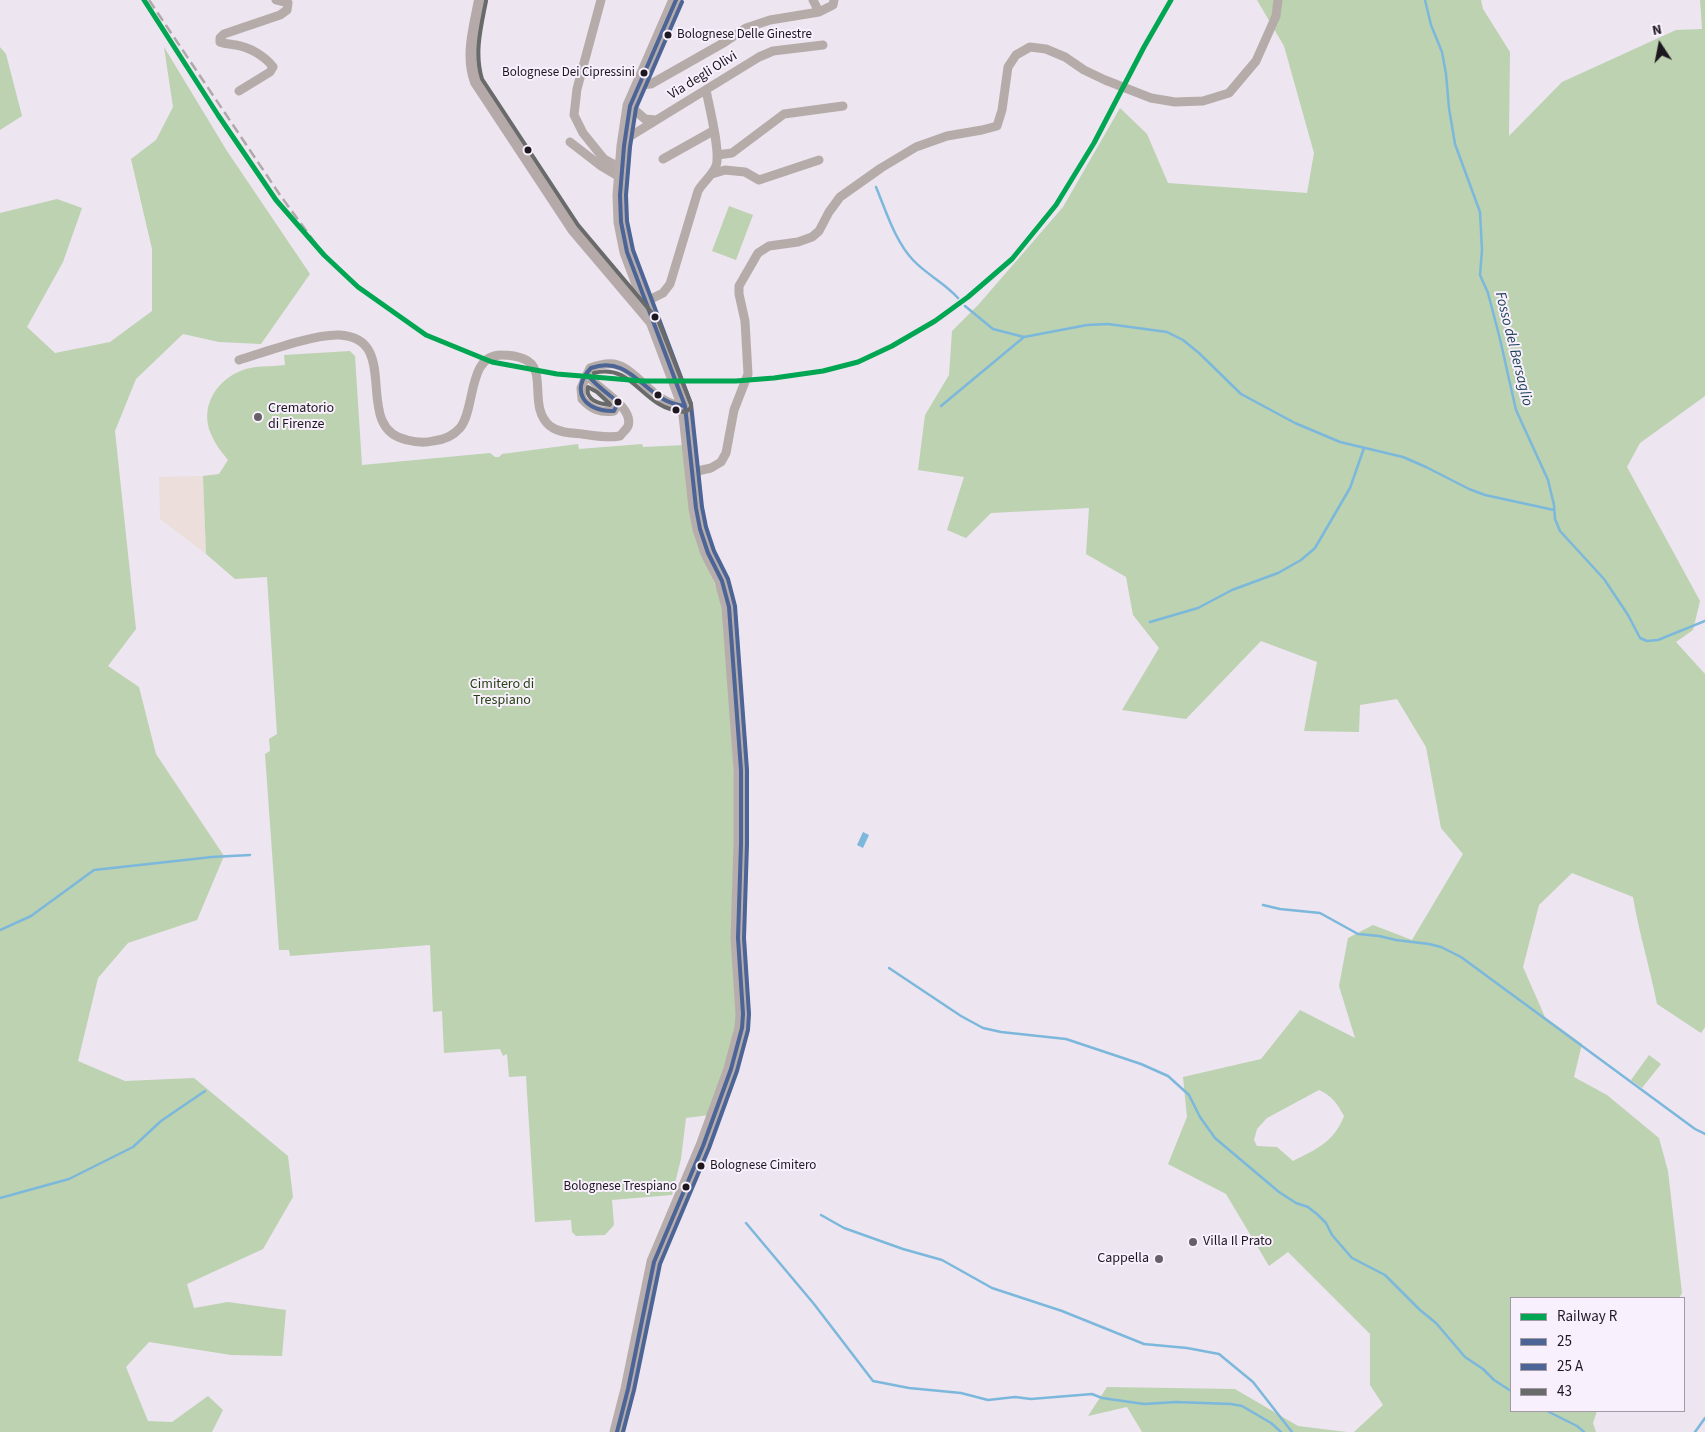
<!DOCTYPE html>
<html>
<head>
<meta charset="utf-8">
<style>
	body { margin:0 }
	#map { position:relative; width:1705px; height:1432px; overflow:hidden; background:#ede5f0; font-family:"Source Sans 3",sans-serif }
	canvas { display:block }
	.legend { position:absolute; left:1510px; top:1297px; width:175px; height:115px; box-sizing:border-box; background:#f9f0fd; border:1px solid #a19aa4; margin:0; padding:6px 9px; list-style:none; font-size:15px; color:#1d181f }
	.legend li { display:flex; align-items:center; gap:10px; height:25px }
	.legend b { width:25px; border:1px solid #a19aa4 }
	.north { position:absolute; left:1635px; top:20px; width:50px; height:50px; -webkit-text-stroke:4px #f9f0fd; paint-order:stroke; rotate:349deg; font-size:14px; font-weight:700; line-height:20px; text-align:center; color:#1d181f }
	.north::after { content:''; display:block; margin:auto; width:18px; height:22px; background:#1d181f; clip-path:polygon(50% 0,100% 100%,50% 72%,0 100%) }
</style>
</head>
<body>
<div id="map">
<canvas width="1705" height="1432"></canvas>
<ul class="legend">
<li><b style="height:6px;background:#00a651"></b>Railway R</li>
<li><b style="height:6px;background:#4c6596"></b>25</li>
<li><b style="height:6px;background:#4c6596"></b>25 A</li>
<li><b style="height:6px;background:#696a6a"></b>43</li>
</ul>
<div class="north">N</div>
</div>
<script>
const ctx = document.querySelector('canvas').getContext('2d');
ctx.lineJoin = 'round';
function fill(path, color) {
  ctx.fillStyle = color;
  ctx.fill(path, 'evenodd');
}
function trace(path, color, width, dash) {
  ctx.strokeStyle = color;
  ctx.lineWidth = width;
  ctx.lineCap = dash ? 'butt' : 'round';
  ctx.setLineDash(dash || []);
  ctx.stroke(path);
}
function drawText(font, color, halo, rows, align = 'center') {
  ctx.font = font + ' "Source Sans 3",sans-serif';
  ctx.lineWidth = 4;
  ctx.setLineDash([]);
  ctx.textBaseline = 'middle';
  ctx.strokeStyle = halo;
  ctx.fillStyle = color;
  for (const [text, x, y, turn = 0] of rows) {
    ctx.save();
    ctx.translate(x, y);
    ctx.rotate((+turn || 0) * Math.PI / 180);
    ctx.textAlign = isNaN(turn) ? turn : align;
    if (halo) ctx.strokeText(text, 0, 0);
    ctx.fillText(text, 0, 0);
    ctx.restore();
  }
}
const industrial = new Path2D(`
	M 203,476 L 206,554 L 160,519 L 159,477 Z`);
const green = new Path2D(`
	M 1257,0 L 1481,0 L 1483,9 L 1510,52 L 1509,136 L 1562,82 L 1676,30 L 1702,29 L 1700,0 L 1705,0 L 1705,396 L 1640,443 L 1627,467 L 1700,601 L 1693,630 L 1676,642 L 1705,674 L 1705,1027 L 1701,1033 L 1657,1004 C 1650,968 1639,933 1633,897 L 1572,873 L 1539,905 L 1523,967 L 1545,1017 L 1582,1044 L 1574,1077 L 1607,1095 L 1659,1138 L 1668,1171 L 1682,1293 L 1679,1298 L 1511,1298 L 1511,1411 L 1597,1411 L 1593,1423 L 1596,1432 L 1354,1432 L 1383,1405 L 1370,1385 L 1370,1334 L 1288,1252 L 1269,1266 L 1226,1194 L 1168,1164 L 1187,1117 L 1183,1077 L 1261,1059 L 1300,1010 L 1355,1038 L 1339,986 L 1348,938 L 1373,925 L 1412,940 L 1463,854 L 1441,828 L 1426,747 L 1397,699 L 1360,705 L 1359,732 L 1304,731 L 1317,662 L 1261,641 L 1186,719 L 1122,710 L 1159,648 L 1133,615 L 1126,577 L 1086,554 L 1089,508 L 991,513 L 966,538 L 947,530 L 964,477 L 918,470 L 925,415 L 949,375 L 952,331 L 979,304 L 1063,207 L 1120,108 L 1147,134 L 1168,183 L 1307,193 L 1314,153 L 1284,46 ZM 1319,1090 C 1332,1096 1337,1103 1344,1116 C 1334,1142 1317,1149 1293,1161 L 1277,1147 L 1257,1146 L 1254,1140 L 1257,1129 L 1267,1118 Z
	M 0,47 L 6,54 L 22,116 L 0,130 Z
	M 164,47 L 227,151 L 310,274 L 261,344 L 219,342 L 183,334 L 136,379 L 115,431 L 136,629 L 108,666 L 139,687 L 156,754 L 224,856 L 197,920 L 128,943 L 98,978 L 78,1061 L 125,1081 L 194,1078 L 288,1156 L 293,1197 L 263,1249 L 187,1284 L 194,1308 L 228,1302 L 286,1310 L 282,1356 L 231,1355 L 149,1342 L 126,1367 L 148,1421 L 172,1422 L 208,1396 L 223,1410 L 212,1432 L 0,1432 L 0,213 L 57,199 L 82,208 L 63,262 L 27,327 L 55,353 L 110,342 L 152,311 L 152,249 L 131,159 L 156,140 L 173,107 Z
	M 729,206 L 753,215 L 736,260 L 712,251 Z
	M 350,351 L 355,356 L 362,465 L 490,453 L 495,457 L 499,457 L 502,454 L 578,444 L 579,449 L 642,444 L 643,447 L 685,445 L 706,564 L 717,589 L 723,612 L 736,804 L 737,1028 L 709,1115 L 686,1118 L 681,1159 L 672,1195 L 612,1200 L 614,1225 L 605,1235 L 576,1236 L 572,1232 L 571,1220 L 535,1222 L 526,1076 L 509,1077 L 507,1054 L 503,1056 L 500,1049 L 444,1053 L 442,1011 L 433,1012 L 430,945 L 290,956 L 289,950 L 279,950 L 265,754 L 270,751 L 269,739 L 277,734 L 267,577 L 235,579 L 206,554 L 203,476 L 219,474 L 228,460 C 221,451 215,444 211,434 C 199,407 217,379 243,370 C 255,365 272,367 285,365 L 284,355 Z
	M 1649,1055 L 1661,1064 L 1642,1088 L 1631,1080 Z
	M 1107,1387 L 1235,1389 L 1298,1426 L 1347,1432 L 1142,1432 L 1127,1407 L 1088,1416 Z`);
const water = new Path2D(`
	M 863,832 L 869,835 L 863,848 L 857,845 Z`);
const stream = new Path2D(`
	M 1425,0 L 1431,25 L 1442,52 L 1446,74 L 1449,108 L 1455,144 L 1480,212 L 1482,250 L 1480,275 L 1488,293 L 1500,339 L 1516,410 L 1548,480 L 1554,505 L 1555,519 L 1560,531 L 1604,579 L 1628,615 L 1640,638 L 1647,641 L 1658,640 L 1705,621
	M 876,187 C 886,211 895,241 913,260 C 927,275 945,283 958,298
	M 965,306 L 993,329 L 1024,337 L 1087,325 L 1108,324 L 1167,332 L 1183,340 L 1199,353 L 1241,394 L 1295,423 L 1340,442 L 1403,457 L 1426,467 L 1469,489 L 1485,495 L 1554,510
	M 941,406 L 1024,337
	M 1150,622 L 1198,608 L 1232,590 L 1278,573 L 1301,560 L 1315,548 L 1350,488 L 1364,448
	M 1263,905 L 1280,909 L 1320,913 L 1358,934 L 1379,936 L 1396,940 L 1429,944 L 1441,947 L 1461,957 L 1695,1129 L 1705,1134
	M 0,930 L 31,916 L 94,870 L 212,857 L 250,855
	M 889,968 L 961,1016 L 983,1028 L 1001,1032 L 1066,1039 L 1141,1064 L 1168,1076 L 1189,1095 L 1200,1117 L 1215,1138 L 1279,1192 L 1296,1203 L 1308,1207 L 1318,1215 L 1326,1223 L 1332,1235 L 1352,1258 L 1385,1275 L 1420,1310 L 1436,1323 L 1465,1357 L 1483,1369 L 1494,1380 L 1511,1391
	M 0,1198 L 69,1179 L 133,1147 L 161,1121 L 205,1091
	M 821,1215 L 844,1228 L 903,1249 L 942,1260 L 992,1288 L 1062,1311 L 1144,1344 L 1187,1348 L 1219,1354 L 1253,1382 L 1292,1432
	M 746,1223 L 814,1304 L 873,1381 L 909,1388 L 961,1393 L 988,1400 L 1015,1397 L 1031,1399 L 1092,1394 L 1102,1398 L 1144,1404 L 1176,1402 L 1231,1404 L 1242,1406 L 1271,1423 L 1281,1432
	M 1547,1411 L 1577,1426 L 1584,1432
	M 1695,1432 L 1705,1418`);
const street = new Path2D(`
	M 601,0 L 577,89 L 574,115 L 583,133 L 604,159 L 622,169
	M 813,0 L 819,12
	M 638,85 L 651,84 L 725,42 L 746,28 L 770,20 L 819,12 L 833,5 L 834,0
	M 239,91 L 270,72 L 273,67 C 265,56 249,47 236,45 C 230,44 225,44 220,42 L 220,38 L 224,34 L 280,15 L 287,10 L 288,3 L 276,0
	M 630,106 L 645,119 L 656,120
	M 624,140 L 759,57 L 773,51 L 823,45
	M 570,142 L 601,166 L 621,178
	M 717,155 L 732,153 L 784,114 L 843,106
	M 663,159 L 713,131
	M 712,174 L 725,170 L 745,172 L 759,180 L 819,160
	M 645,302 L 663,293 L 670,284 L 698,191 C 703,182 712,176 716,166 C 721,152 709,106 706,90
	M 239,360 C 265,352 314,334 339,335 C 404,338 350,428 407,440 C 415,442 425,443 433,441 C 443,440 453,436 460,428 C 476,409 467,354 502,355 C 510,355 517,356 524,359 C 549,369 527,407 550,426 C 559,433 572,433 582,434 C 595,436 607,438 620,436 C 622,433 627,429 628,426 C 635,406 593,387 587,374
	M 618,402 L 614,411 C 600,413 591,409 582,399 L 581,388 L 590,368 C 598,365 606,363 614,364 C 639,369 654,406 685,406
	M 693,472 L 711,468 L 721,462 L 726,453 L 734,410 L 748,374 L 745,321 L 739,294 L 739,286 L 758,253 L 769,246 L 798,242 L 812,237 L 819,231 L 829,212 L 840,197 L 881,168 L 916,147 L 947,136 L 982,130 L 997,126 L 1002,110 L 1008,67 L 1016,55 L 1030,47 L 1046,49 L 1065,57 L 1084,70 L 1105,80 L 1151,98 L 1175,102 L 1203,101 L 1229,93 L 1256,61 L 1276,16 L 1278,0`);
const secondary = new Path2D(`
	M 480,0 C 475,27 466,56 476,82 L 573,229 L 651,321`);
const primary = new Path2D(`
	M 617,1432 L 628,1389 L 654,1262 L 703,1146 L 731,1069 L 742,1028 L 743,1014 L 738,938 L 741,844 L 741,770 L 729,607 L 722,581 L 708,553 L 700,529 L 696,508 L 685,406 L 627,252 L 621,222 L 620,195 L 624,146 L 630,106 L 676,0`);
const rail = new Path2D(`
	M 149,0 L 280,195 L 324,255`);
const bus1 = new Path2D(`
	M 587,374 C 595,385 607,393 618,402 L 614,411 C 585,412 569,391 591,368 C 624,356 639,385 663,399 C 670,403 677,405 685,406
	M 617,1432 L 628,1389 L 654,1262 L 703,1146 L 731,1069 L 742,1028 L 743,1014 L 738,938 L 741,844 L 741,770 L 729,607 L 722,581 L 708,553 L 700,529 L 696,508 L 685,406 L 627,252 L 621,222 L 620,195 L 624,146 L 630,106 L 676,0`);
const bus2 = new Path2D(`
	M 623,1432 L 634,1390 L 660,1264 L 709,1148 L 737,1071 L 748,1030 L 749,1014 L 744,938 L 747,844 L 747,770 L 735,606 L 728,579 L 714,551 L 706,527 L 702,507 L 691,404 L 633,250 L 627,221 L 626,195 L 630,147 L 636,108 L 682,2`);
const bus3 = new Path2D(`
	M 486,1 C 481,27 474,53 482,79 L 578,225 L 658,320 L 691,404 L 691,408 L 685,412 C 676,411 667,409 659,404 C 636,390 625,365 594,373
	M 588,387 L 597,392 L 610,404 L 610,405 C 599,404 585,400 588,387 Z`);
const rail1 = new Path2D(`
	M 144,0 L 218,115 L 276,200 L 324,255 L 358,287 L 426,335 L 492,362 L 557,374 L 642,381 L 736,381 L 774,378 L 823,371 L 858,362 L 892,346 L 935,321 L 968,297 L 1012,259 L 1056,205 L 1094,143 L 1144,47 L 1171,0`);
const markers = [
	[668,35,4.5,"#1d181f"],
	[644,73,4.5,"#1d181f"],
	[528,150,4.5,"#1d181f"],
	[655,317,4.5,"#1d181f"],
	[658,395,4.5,"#1d181f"],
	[618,402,4.5,"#1d181f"],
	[676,410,4.5,"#1d181f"],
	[258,417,5,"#666068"],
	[701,1166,4.5,"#1d181f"],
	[686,1187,4.5,"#1d181f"],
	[1193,1242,5,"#666068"],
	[1159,1259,5,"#666068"]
];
const busNames = [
	["Bolognese Delle Ginestre",677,35],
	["Bolognese Dei Cipressini",635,73,"right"],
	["Bolognese Cimitero",710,1166],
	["Bolognese Trespiano",677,1187,"right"]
];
const streetNames = [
	["Via degli Olivi",703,76,-32]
];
const poiNames = [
	["Crematorio",268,409],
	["di Firenze",268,425],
	["Villa Il Prato",1203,1242],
	["Cappella",1149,1259,"right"]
];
const parkNames = [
	["Cimitero di",502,685],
	["Trespiano",502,701]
];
const waterNames = [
	["Fosso del Bersaglio",1513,349,76]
];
fill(industrial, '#ecdeda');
fill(green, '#bcd2b1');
fill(water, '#7cb8dc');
trace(stream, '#7cb8dc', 2.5);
trace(street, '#b5aca9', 9);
trace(secondary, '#b5aaa9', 12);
trace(primary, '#b7adac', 15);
trace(rail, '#b1a9a9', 2.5, [10, 5]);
trace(bus1, '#4c6596', 4);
trace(bus2, '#4c6596', 4);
trace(bus3, '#696a6a', 4);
trace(rail1, '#00a651', 5);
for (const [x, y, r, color] of markers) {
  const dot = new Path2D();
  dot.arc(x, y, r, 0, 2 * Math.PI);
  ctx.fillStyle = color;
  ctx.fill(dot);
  trace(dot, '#f9f0fd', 2);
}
drawText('13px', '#1d181f', '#f9f0fd', busNames, 'left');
drawText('14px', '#1d181f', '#f9f0fd', streetNames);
drawText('14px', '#1d181f', '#f9f0fd', poiNames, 'left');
drawText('14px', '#254312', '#f9f0fd', parkNames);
drawText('italic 15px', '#1c4256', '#f9f0fd', waterNames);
</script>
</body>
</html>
